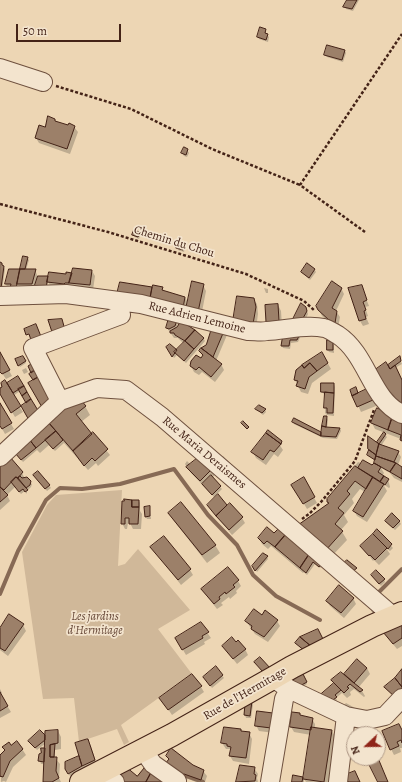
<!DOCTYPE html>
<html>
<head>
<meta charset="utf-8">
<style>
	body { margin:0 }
	#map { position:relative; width:402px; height:782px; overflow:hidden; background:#edd6b4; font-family:Alegreya,serif }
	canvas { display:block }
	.north { position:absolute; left:346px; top:726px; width:40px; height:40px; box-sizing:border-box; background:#f3e4ce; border:1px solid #ad9785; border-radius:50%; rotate:248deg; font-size:11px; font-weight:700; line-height:16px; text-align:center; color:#442317 }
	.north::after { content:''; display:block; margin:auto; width:14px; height:18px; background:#8f2418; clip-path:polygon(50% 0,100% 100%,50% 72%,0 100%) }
	.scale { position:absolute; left:16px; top:24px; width:105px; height:18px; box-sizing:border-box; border:2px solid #442317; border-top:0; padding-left:5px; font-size:12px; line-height:14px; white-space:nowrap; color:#442317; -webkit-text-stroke:3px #f3e4ce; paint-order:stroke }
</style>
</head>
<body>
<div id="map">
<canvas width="402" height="782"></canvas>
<div class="north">N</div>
<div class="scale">50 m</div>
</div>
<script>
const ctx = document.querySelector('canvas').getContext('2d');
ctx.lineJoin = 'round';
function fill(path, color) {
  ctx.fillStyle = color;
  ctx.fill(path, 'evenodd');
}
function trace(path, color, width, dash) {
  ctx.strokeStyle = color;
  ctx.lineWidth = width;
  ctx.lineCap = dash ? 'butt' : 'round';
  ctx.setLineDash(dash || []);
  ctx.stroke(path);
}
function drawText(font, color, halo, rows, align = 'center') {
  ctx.font = font + ' Alegreya,serif';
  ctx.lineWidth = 3.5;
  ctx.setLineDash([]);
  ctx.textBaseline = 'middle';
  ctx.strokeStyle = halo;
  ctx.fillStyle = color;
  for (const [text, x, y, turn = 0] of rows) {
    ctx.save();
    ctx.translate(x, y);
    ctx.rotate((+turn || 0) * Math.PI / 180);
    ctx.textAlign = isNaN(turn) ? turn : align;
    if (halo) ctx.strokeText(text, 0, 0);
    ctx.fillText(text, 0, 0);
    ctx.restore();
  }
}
const green = new Path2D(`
	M 122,490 L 118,566 L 125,564 L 138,549 L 190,610 L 158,629 L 192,674 L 121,725 L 129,742 L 124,745 L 117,729 L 79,742 L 74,698 L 43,699 L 22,552 L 47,505 L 56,495 Z`);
const shadow = new Path2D(`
	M 348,0 L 359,0 L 353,11 L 346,9 L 345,7 Z
	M 265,30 L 266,34 L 269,37 L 268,42 L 259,39 L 258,37 Z
	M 345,51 L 346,53 L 343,62 L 327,57 L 325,55 Z
	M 55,120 L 56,122 L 74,127 L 78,132 L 70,154 L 39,143 L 36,138 Z
	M 187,150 L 189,153 L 187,157 L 184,156 L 182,153 Z
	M 139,233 L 140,236 L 139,239 L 135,237 L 133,235 Z
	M 184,245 L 185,248 L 184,252 L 178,250 L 177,248 Z
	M 27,258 L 29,260 L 26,270 L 35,270 L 38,277 L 48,277 L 49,279 L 92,271 L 95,276 L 93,290 L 51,287 L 48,282 L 47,290 L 21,290 L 18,285 L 17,290 L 11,287 L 7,287 L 6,284 L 9,270 L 21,270 Z
	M 2,264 L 5,269 L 2,290 L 0,290 L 0,265 Z
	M 314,269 L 316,272 L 310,280 L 302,272 Z
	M 121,283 L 162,288 L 164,292 L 185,297 L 188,303 L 203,285 L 206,291 L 201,317 L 154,305 Z
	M 361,286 L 369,306 L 365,307 L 368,316 L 366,317 L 369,324 L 363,326 L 360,321 L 350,289 Z
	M 264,288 L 268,289 L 268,293 L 266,293 Z
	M 341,288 L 344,294 L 336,311 L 340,317 L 338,328 L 333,326 L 322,316 L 319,310 Z
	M 238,297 L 253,299 L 257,304 L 258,314 L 256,329 Z
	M 278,305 L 281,311 L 282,326 L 270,327 L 267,321 Z
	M 306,308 L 308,314 L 304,323 L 294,324 Z
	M 177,321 L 178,323 L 176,329 L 203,338 L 205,341 L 186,363 L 177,355 L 174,358 L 167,347 L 177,351 L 184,344 L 178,338 L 174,338 L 167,328 Z
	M 214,326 L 227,335 L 216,361 L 221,364 L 224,370 L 215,382 L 202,372 L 199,375 L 194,372 L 191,366 L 203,357 L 200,351 L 207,346 Z
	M 284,335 L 301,335 L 298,342 L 291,343 L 290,349 L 283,348 L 282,346 Z
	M 328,341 L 332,342 L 334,345 L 334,353 L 329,352 L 328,350 Z
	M 322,353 L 331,369 L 312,383 L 308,394 L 301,392 L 295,380 Z
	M 0,354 L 12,376 L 6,379 L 0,370 Z
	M 23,357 L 26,363 L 20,367 L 16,360 Z
	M 399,358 L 402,364 L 395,368 L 402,381 L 387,367 Z
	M 26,368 L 28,372 L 24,374 L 22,370 Z
	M 18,378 L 27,403 L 20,391 L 13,396 L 23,412 L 15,417 L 0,392 L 0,389 L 10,391 L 12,390 Z
	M 334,384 L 335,387 L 334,416 L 327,415 L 325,413 L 326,395 L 324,394 L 322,392 Z
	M 351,390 L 357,391 L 358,394 L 373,394 L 376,406 L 361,412 Z
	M 0,405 L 14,429 L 5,434 L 0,425 Z
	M 85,406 L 90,415 L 81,422 L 92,435 L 93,434 L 110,455 L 98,466 L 96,463 L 88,470 L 64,443 L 55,451 L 49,445 L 40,453 L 37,450 L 23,462 L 17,455 Z
	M 257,409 L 265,409 L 266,412 L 263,415 Z
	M 327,417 L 328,420 L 327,428 L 340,428 L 341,431 L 337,439 L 323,438 L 294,424 L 293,422 L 294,420 L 322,433 Z
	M 402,419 L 402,442 L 401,439 L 375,429 L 372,423 Z
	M 384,434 L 387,437 L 381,446 L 398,452 L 401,457 L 398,465 L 402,468 L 402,482 L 394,478 L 390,473 L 395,466 L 393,466 L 388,472 L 381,468 L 384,473 L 382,476 L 388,479 L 390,487 L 389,488 L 383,484 L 387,491 L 367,522 L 357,516 L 354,511 L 365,492 L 360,489 L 352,499 L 354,503 L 344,515 L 348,522 L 341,530 L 347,540 L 331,557 L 304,533 L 330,504 L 328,499 L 358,462 L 372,467 L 375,464 L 376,461 L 368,455 Z
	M 282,442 L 282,445 L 279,444 L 283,450 L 278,457 L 274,454 L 266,465 L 256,458 L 253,452 Z
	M 223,456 L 230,463 L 228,465 L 221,458 Z
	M 187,461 L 191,465 L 212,470 L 215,475 L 212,478 L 222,489 L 214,497 L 191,473 L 185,464 Z
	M 0,468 L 22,473 L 25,479 L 32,484 L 31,487 L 27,491 L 27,494 L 25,491 L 21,494 L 15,487 L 7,495 L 10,501 L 0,510 Z
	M 36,478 L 49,485 L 51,488 L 47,491 Z
	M 303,478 L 317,503 L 307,509 L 293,485 Z
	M 218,496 L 227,506 L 242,518 L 245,523 L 232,535 L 210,508 Z
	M 139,501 L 140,503 L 140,511 L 142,514 L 141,529 L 133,529 L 130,523 L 128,523 L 127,529 L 125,529 L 122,523 L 123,502 Z
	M 149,507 L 150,510 L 151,519 L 147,519 L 146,517 Z
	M 169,513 L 215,545 L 220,553 L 207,563 L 174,521 Z
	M 399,521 L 401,524 L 395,530 L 388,523 Z
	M 377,531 L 393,548 L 390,551 L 386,548 L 390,554 L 379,565 L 374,560 L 373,561 L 362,546 Z
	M 274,534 L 322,566 L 320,568 L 315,564 L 307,575 L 304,572 L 303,573 L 271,546 L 268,549 L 262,544 L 259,538 Z
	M 152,547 L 190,570 L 193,575 L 181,585 Z
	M 267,557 L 268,559 L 257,572 L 253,566 Z
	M 372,576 L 384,579 L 385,582 L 381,586 Z
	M 238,581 L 241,586 L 236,591 L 237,593 L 230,599 L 229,597 L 221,603 L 223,605 L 217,609 L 202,590 Z
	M 353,598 L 356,604 L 344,618 L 330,606 L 327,601 Z
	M 373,609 L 378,616 L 373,615 L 371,610 Z
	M 262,616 L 277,621 L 280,626 L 268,642 L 255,634 L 246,621 Z
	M 402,623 L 402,646 L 397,649 L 388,638 Z
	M 201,624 L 211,638 L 204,642 L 205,644 L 186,655 L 176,638 Z
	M 23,625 L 26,631 L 8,656 L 0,650 L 0,629 Z
	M 236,643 L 245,649 L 248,655 L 237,664 L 223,646 Z
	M 357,660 L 367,668 L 370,674 L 358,688 L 362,691 L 365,696 L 364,697 L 354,689 L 350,692 L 351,695 L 347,698 L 342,693 L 336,698 L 337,700 L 335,702 L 321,698 L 334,684 L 332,680 L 344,676 Z
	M 216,668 L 224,678 L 212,688 L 206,679 Z
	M 302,675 L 307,684 L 300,689 Z
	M 201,687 L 204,692 L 172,715 L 164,703 Z
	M 0,689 L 2,693 L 0,694 L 11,712 L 0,718 Z
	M 252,702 L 253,705 L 251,718 L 246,718 L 245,715 L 246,705 Z
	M 346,703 L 355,708 L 357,710 L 355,714 L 344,705 Z
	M 273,714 L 274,733 L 259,731 L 256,725 Z
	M 299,714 L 301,717 L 312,719 L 315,724 L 315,729 L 332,731 L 337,740 L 330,782 L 306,782 L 304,779 L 304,782 L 293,782 L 303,778 L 304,780 L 311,735 L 294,732 L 291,727 Z
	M 241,730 L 242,732 L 249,733 L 252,739 L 249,764 L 233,761 L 230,756 L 231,751 L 230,749 L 226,749 L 222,743 Z
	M 402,730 L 402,748 L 400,748 L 401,752 L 394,755 L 391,749 Z
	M 58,731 L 61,737 L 61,749 L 55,750 L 55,758 L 60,764 L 59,778 L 61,782 L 44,782 L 45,764 L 41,764 L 40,761 L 45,750 L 46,743 L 37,750 L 31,743 Z
	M 88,740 L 91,746 L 97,765 L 84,768 L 70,776 L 66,769 L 81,763 Z
	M 11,746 L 22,749 L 26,755 L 13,767 L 6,782 L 4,781 L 1,782 L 0,756 Z
	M 167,756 L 203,771 L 207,776 L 205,782 L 196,782 L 188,779 L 183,781 Z
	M 241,766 L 254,768 L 258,774 L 257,778 L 258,782 L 238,782 Z`);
const stream = new Path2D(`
	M 0,594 L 18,551 L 46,500 L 60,488 L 82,489 L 120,484 L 174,469 L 208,515 L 237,545 L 253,575 L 276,596 L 320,620
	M 377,594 L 402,569
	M 184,775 L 203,782`);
const building = new Path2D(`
	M 347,0 L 357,0 L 352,9 L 343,7 Z
	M 260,27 L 266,29 L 265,33 L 268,34 L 266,40 L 257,37 Z
	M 327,45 L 345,50 L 342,60 L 324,55 Z
	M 48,116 L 55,119 L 55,121 L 68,125 L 69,123 L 75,126 L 67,149 L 35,138 L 39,125 L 45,127 Z
	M 184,147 L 188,149 L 186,155 L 181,153 Z
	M 134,230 L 140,232 L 138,237 L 132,235 Z
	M 178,242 L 184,245 L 183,250 L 176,248 Z
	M 23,256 L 28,257 L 25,269 L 20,269 Z
	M 0,262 L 2,263 L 2,265 L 4,266 L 1,288 L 0,288 Z
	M 307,263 L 315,269 L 309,278 L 301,272 Z
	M 73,268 L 92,270 L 90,285 L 69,283 Z
	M 9,269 L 20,269 L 16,288 L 10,288 L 11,284 L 5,284 Z
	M 20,269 L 36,269 L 32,284 L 17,284 Z
	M 49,272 L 66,274 L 66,272 L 72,273 L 69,283 L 65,283 L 64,284 L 47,282 Z
	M 38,276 L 48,276 L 46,288 L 34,288 Z
	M 192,281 L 204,284 L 198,312 L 186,309 Z
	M 332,281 L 342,288 L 332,308 L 337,311 L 335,323 L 329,320 L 318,310 L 316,306 Z
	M 120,282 L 152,287 L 150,299 L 117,294 Z
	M 153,285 L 163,287 L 162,290 L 185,297 L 183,308 L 150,299 Z
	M 362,285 L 367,300 L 363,302 L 366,310 L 364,311 L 366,319 L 359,321 L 348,288 Z
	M 237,296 L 254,298 L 256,307 L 253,324 L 233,321 Z
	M 301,303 L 306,307 L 307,311 L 302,320 L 292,321 Z
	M 278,304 L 279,321 L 266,322 L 265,305 Z
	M 169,318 L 177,320 L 175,326 L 169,329 L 166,328 Z
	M 62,319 L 65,330 L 52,332 L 48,320 Z
	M 181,321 L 195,330 L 185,341 L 175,335 L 174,333 L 170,333 L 170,331 L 177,327 Z
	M 36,324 L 42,339 L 32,343 L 29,334 L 26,335 L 24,329 Z
	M 213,325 L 224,331 L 213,357 L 201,348 L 206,345 Z
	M 195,330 L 204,338 L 194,349 L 185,341 Z
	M 301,332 L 297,340 L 290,340 L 289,346 L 281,346 L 283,334 Z
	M 327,340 L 333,342 L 333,350 L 327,350 Z
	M 185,341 L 194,349 L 184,361 L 174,352 Z
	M 170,344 L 177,350 L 172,357 L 166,347 Z
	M 201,348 L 222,364 L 211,377 L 199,367 L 196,370 L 190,366 L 191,361 L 196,355 L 201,358 L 203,355 L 199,351 Z
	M 0,352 L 10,370 L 2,374 L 0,372 Z
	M 322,352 L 328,363 L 321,368 L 317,371 L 310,363 L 304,368 L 302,365 Z
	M 23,356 L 26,361 L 18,366 L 15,359 Z
	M 400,356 L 401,361 L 390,369 L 388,365 Z
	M 33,358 L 38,368 L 31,373 L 28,366 L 31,364 L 29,361 Z
	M 386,362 L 390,369 L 395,365 L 402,380 L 402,406 L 390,396 L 375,370 Z
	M 310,363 L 317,371 L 309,377 L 305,389 L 296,386 L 298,381 L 294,380 L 296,370 L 302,365 L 304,368 Z
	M 38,368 L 42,375 L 33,380 L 29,374 Z
	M 42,375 L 52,394 L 43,409 L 28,383 Z
	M 18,376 L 24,386 L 13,393 L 7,383 Z
	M 5,380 L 21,406 L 11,413 L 0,394 L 0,388 L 2,387 L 1,383 Z
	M 321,383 L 334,383 L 334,393 L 321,392 Z
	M 24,386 L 27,392 L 22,396 L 18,389 Z
	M 356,387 L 358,393 L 352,396 L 350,390 Z
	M 371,387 L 373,400 L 357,407 L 352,396 Z
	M 27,392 L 31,399 L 26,403 L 22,396 Z
	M 325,392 L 334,393 L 333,413 L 327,413 L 327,408 L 324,408 Z
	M 31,399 L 39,412 L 30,422 L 21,406 Z
	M 80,399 L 86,406 L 76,414 L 92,434 L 73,451 L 48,422 L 74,401 Z
	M 0,403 L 12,423 L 2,429 L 0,426 Z
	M 259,405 L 266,409 L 262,413 L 255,409 Z
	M 377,408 L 393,415 L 388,430 L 371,423 Z
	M 393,415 L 402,419 L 402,441 L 400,440 L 401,435 L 388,430 Z
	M 324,416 L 327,416 L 326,427 L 322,426 Z
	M 294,418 L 321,432 L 321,436 L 292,422 Z
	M 243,421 L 249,427 L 247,429 L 241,423 Z
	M 48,422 L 56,431 L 36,448 L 29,439 Z
	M 322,426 L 326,427 L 340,428 L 336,437 L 321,436 Z
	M 268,430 L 282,441 L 281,444 L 266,433 Z
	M 56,431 L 63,440 L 53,449 L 45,440 Z
	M 93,432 L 108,449 L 95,461 L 92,458 L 84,466 L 73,451 Z
	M 384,432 L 386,434 L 379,444 L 377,442 Z
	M 266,433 L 281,444 L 274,452 L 270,450 L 263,460 L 251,452 Z
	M 368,436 L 379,444 L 376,455 L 368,449 Z
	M 29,439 L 36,448 L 21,460 L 15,453 Z
	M 379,444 L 399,451 L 394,462 L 376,456 Z
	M 369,450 L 376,455 L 375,460 L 367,455 Z
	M 376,456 L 396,463 L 390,472 L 374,463 Z
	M 10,457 L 23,472 L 18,478 L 16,477 L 4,490 L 0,487 L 0,466 Z
	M 199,457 L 212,469 L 200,481 L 186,467 Z
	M 363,460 L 372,465 L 374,463 L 381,467 L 378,472 L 384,476 L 380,482 L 358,468 Z
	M 396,463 L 402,467 L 402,479 L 390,472 Z
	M 355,466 L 373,477 L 366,489 L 355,481 L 347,491 L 350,494 L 338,508 L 344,513 L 335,524 L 343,531 L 326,550 L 298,525 L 329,503 L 327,502 L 327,499 Z
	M 38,471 L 50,485 L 45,489 L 33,475 Z
	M 211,475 L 221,486 L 212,495 L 202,484 Z
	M 20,476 L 22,478 L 27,477 L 31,481 L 30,485 L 26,488 L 18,478 Z
	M 384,476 L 389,479 L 385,485 L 380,482 Z
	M 16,477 L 28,490 L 25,492 L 23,489 L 19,492 L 11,482 Z
	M 304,477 L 315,497 L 303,504 L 291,485 Z
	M 373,477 L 384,484 L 363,517 L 353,511 Z
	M 0,487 L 8,495 L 0,502 Z
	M 218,494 L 227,505 L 216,516 L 207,505 Z
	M 124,499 L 132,500 L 132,507 L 139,507 L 138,524 L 129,524 L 129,518 L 125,518 L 125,524 L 121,524 L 122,501 L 124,501 Z
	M 132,500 L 139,500 L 139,507 L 132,507 Z
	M 181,502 L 216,545 L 202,555 L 168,513 Z
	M 230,503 L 243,517 L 229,530 L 216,516 Z
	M 150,506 L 150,516 L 145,517 L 144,507 Z
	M 392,513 L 400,521 L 393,528 L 385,521 Z
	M 267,527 L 274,533 L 280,527 L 287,533 L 275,547 L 267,541 L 264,544 L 258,538 Z
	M 377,529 L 392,544 L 388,549 L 373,534 Z
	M 287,533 L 310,553 L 300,568 L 275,547 Z
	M 373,534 L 387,548 L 375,560 L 370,555 L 369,556 L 360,546 Z
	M 164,536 L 191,569 L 178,580 L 150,547 Z
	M 263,553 L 268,556 L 255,571 L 252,566 Z
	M 310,553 L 322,563 L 319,567 L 313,562 L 306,573 L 300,568 Z
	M 347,560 L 357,568 L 352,572 L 343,564 Z
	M 228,567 L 239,580 L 233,585 L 235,587 L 226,594 L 225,592 L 219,597 L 220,599 L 214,604 L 201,589 Z
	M 376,570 L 385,579 L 379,584 L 371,575 Z
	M 339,585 L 354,598 L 341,613 L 326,601 Z
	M 254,609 L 262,615 L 265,610 L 278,620 L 264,637 L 251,629 L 252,626 L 245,621 Z
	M 9,614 L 24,624 L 5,651 L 0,648 L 0,628 Z
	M 201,622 L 209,632 L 202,636 L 203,638 L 182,650 L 175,638 Z
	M 402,622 L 402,638 L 393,644 L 383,632 Z
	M 318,629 L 324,641 L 312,647 L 300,637 Z
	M 232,637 L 236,642 L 238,640 L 246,649 L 233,659 L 222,646 Z
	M 300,637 L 312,647 L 305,651 L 295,643 Z
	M 260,657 L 271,669 L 263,672 L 254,662 Z
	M 357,659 L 367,668 L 354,683 L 344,674 Z
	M 216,666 L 223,675 L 210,686 L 203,677 Z
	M 402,669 L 402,687 L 395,678 Z
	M 341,672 L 354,683 L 363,690 L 360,692 L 350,684 L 347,687 L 349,688 L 344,693 L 331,680 Z
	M 192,674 L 202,686 L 168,710 L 159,698 Z
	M 303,674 L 307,682 L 298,687 L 290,681 Z
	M 395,678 L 402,687 L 402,689 L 395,697 L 384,687 Z
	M 334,683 L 341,690 L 335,695 L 337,697 L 333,700 L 331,698 L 329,701 L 319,696 Z
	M 0,692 L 8,706 L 0,711 Z
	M 252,701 L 250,716 L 244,715 L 245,704 Z
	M 257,711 L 273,713 L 271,728 L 255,726 Z
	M 292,712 L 300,713 L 300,715 L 313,718 L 311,730 L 290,727 Z
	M 399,724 L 402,730 L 402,743 L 401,740 L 397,742 L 399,746 L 390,750 L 382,731 Z
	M 224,727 L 241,729 L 241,731 L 250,732 L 246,758 L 229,756 L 231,747 L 227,746 L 227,744 L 221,743 Z
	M 311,727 L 332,730 L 324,782 L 303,779 Z
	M 40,730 L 45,735 L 45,740 L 35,748 L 28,741 Z
	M 58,730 L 58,743 L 50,745 L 50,757 L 57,757 L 56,771 L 59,778 L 52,782 L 43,782 L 45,731 Z
	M 87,739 L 88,739 L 95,760 L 82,766 L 75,743 Z
	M 17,741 L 23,749 L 10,761 L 3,777 L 0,776 L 0,777 L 0,755 L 5,750 L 2,747 L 9,742 L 11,745 Z
	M 55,744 L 54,757 L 50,757 L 50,745 Z
	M 41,748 L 45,748 L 44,762 L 38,761 L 39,754 L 41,753 Z
	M 171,748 L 193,765 L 204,770 L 201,780 L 184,774 L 179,776 L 164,765 L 169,759 L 166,756 Z
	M 79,756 L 82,766 L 68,774 L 65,769 L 65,762 Z
	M 366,758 L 378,758 L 388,782 L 378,782 Z
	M 147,765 L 152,771 L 146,782 L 122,782 L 112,773 L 125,766 L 137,776 Z
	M 240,765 L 255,767 L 254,774 L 256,775 L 255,781 L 236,782 Z
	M 152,771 L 162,780 L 161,782 L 146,782 Z
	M 355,771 L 360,782 L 348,782 L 345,775 Z
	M 293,775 L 303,777 L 302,782 L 292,782 Z`);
const path = new Path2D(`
	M 56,86 L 131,109 L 212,149 L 300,185
	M 0,204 L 108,232 L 246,274 L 304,301 L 315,311
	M 365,232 L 300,185 L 402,34
	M 302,519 L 309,514 L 321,502 L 355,461 L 374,410`);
const minor = new Path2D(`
	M 0,68 L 43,82
	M 0,296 L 66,294 L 141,304 L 248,331 C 255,331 261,332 267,331 C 285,330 307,324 324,328 C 329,329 334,333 338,335 C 368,355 371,400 402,414
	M 60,401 L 33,348 L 121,315
	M 0,457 L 60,401 L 97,388 L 126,390 L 162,417 L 394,617
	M 273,678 L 289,689 L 346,716 L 367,720 L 385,716 L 402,698
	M 143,750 L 153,764 L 177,781
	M 102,771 L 115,782
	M 270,782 L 284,699 L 289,689
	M 338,782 L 346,716`);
const major = new Path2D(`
	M 81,782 L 172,735 L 273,678 L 292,667 L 372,626 L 402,613`);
const streetNames = [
	["Chemin du Chou",174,242,17],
	["Rue Adrien Lemoine",197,318,14],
	["Rue Maria Deraismes",204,453,40],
	["Rue de l'Hermitage",245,694,-30]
];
const parkNames = [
	["Les jardins",95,617],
	["d'Hermitage",95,631]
];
fill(green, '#d0b899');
fill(shadow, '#0003');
trace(stream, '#876a55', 4);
fill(building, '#9c8069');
trace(building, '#442317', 1);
trace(minor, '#6e503e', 20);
trace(major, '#442317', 24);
trace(path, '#442317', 2.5, [3, 2]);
trace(minor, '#f3e4ce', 18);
trace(major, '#edd6b4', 22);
drawText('12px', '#442317', '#f3e4ce', streetNames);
drawText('italic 12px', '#674838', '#f3e4ce', parkNames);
</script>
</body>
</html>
